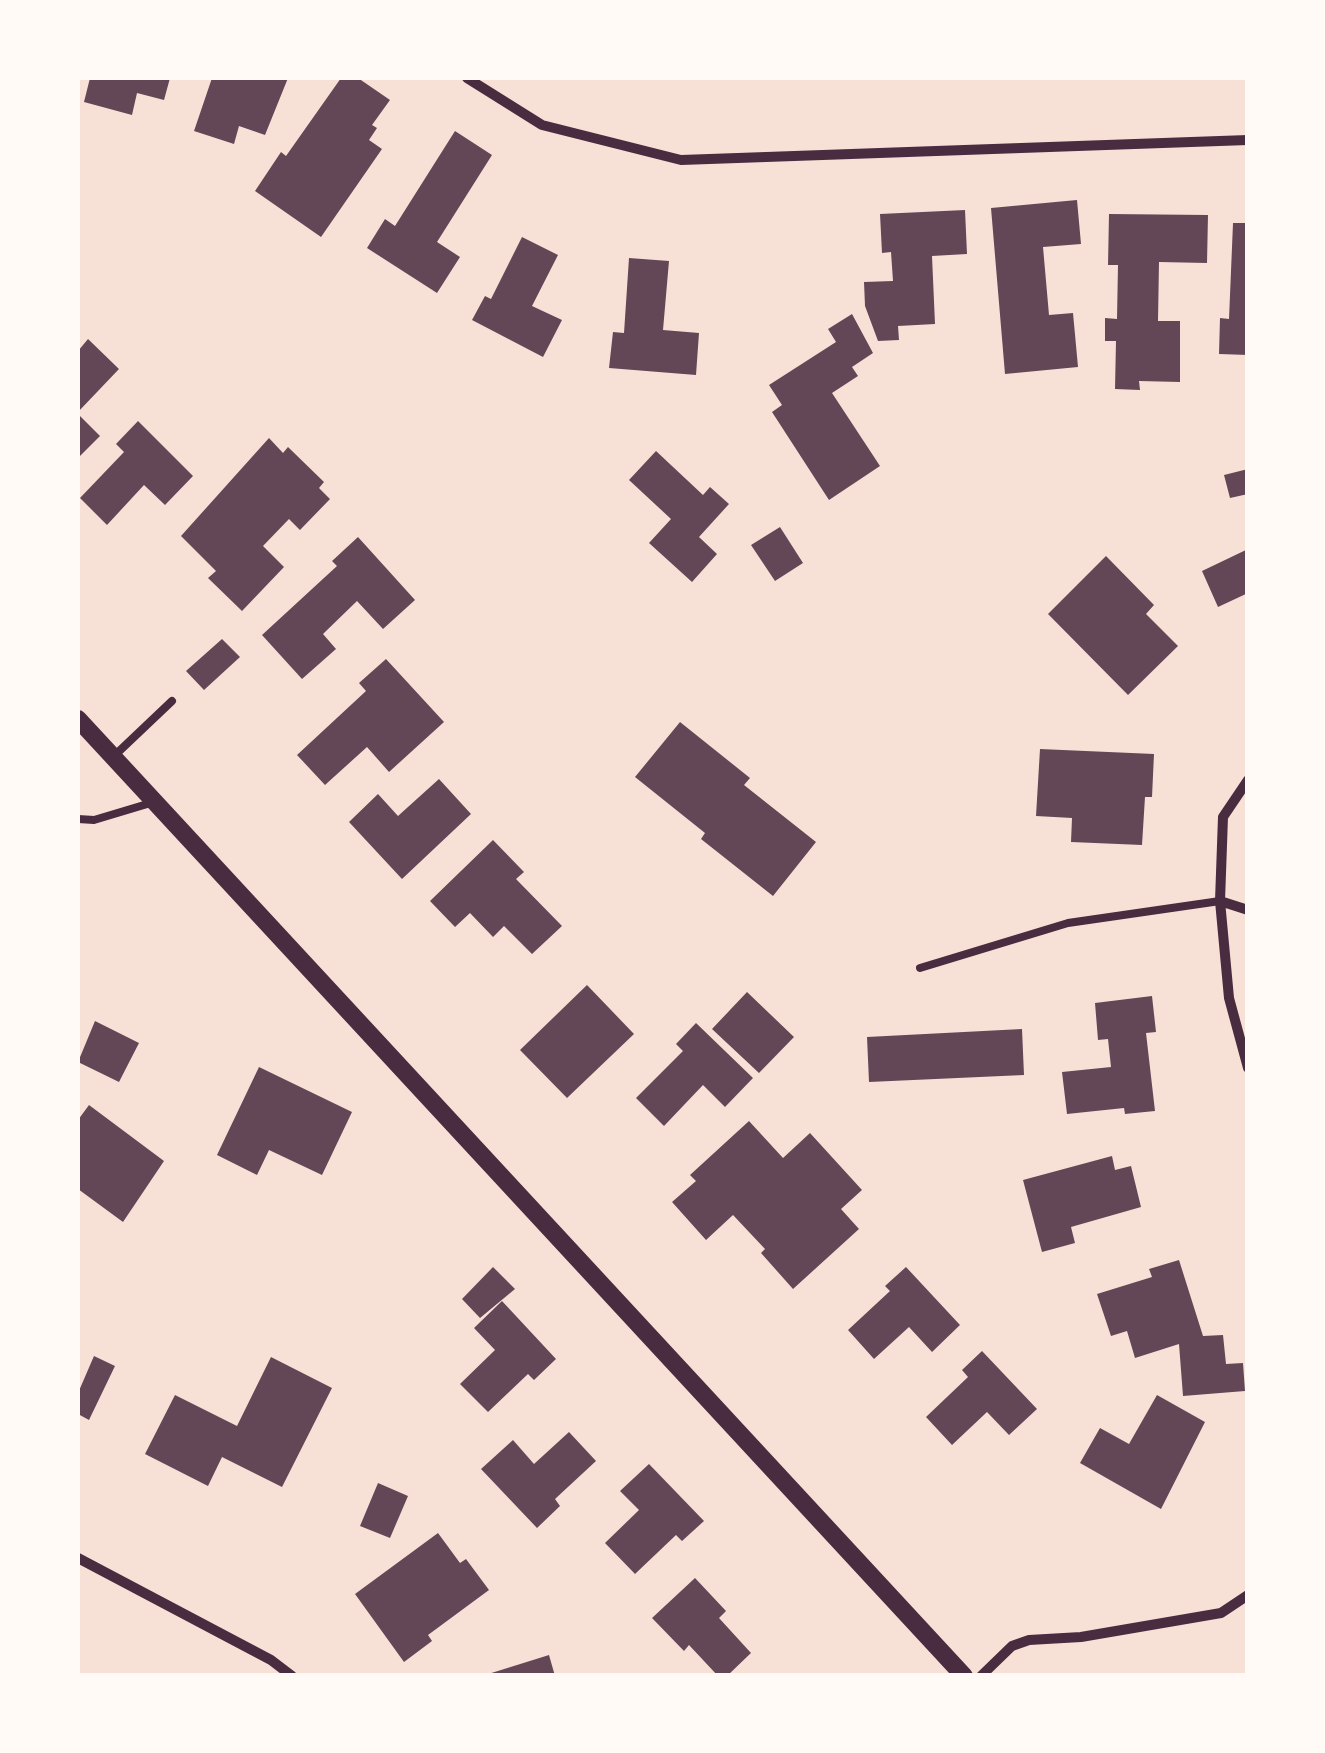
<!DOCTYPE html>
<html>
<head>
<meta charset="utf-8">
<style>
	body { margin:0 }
	#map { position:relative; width:1325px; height:1753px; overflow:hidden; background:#f7e1d7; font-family:"Noto Sans",sans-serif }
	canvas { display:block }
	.frame { position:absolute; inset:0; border:80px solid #fffaf5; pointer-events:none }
</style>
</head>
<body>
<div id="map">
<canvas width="1325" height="1753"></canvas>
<div class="frame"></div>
</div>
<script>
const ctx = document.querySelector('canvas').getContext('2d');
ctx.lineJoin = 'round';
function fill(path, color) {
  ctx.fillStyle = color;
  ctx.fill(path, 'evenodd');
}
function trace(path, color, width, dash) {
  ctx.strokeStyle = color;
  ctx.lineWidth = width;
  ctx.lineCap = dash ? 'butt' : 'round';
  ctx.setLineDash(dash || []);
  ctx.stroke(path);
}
const building = new Path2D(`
	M 90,78 L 170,78 L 164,100 L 137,93 L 132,115 L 84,102 Z
	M 212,78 L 288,78 L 265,135 L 239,126 L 234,144 L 194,131 Z
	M 341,78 L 358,78 L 390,100 L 372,125 L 377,128 L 369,140 L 382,149 L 321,237 L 255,191 L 281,152 L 286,156 Z
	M 455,131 L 492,155 L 437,242 L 460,257 L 437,293 L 367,248 L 385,219 L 395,226 Z
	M 1077,200 L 1081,244 L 1043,247 L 1049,315 L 1073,313 L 1078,367 L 1005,374 L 991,208 Z
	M 965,210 L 967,254 L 932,256 L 935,324 L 898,326 L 899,340 L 878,341 L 865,306 L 864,282 L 893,281 L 891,252 L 882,253 L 880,214 Z
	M 1109,214 L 1208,215 L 1207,263 L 1159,262 L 1158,321 L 1180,321 L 1180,382 L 1139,381 L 1140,390 L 1115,389 L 1116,341 L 1105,341 L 1105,318 L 1117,319 L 1118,265 L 1108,265 Z
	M 1233,223 L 1248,223 L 1248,355 L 1219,354 L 1220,318 L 1229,319 Z
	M 522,237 L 558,255 L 532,306 L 562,320 L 543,357 L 472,320 L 485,296 L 491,299 Z
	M 629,258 L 669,261 L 663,330 L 699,333 L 696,375 L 609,368 L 613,332 L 624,333 Z
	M 852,314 L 873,353 L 852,367 L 858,376 L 832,393 L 880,466 L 829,500 L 772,412 L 782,405 L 769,385 L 836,342 L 828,329 Z
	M 88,339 L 119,369 L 78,412 L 78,351 Z
	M 78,414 L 100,436 L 78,458 Z
	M 138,421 L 193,476 L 165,505 L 144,485 L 107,525 L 80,498 L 124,452 L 116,444 Z
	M 269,438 L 283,453 L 288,447 L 324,482 L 319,488 L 330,499 L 300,530 L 289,519 L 263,546 L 284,567 L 242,611 L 208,578 L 216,571 L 181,536 Z
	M 656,451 L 703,495 L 710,487 L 729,504 L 699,537 L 717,554 L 692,582 L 649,543 L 671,519 L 629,480 Z
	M 1248,469 L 1248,494 L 1230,498 L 1224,475 Z
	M 780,527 L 803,563 L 775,581 L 751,545 Z
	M 358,537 L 415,600 L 383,629 L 357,601 L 323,634 L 336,649 L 302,679 L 262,635 L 337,566 L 332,561 Z
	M 1248,549 L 1248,593 L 1218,607 L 1202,571 Z
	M 1106,556 L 1154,605 L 1146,614 L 1178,646 L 1128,695 L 1048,614 Z
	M 222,639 L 240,657 L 204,690 L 186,671 Z
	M 386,659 L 444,722 L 389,772 L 367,747 L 325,785 L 297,755 L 366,691 L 359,683 Z
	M 680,722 L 750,778 L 744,785 L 816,842 L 773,896 L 701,839 L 705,833 L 635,777 Z
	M 1040,749 L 1154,754 L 1152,797 L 1145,797 L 1142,845 L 1071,842 L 1072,818 L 1036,816 Z
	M 439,779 L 471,814 L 402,879 L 349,822 L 378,794 L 398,816 Z
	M 493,840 L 524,872 L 516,879 L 562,926 L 532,954 L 504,926 L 493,937 L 470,913 L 455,927 L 430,901 Z
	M 587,985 L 634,1034 L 567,1098 L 520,1050 Z
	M 747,992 L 794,1037 L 759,1073 L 712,1029 Z
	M 1152,996 L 1156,1032 L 1146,1033 L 1155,1111 L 1125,1114 L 1124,1108 L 1067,1114 L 1062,1072 L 1111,1067 L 1108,1039 L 1098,1040 L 1095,1003 Z
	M 95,1021 L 139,1043 L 119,1082 L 78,1062 Z
	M 696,1023 L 753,1078 L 725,1107 L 703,1085 L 664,1126 L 636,1098 L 683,1051 L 676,1044 Z
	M 1022,1029 L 1024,1075 L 869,1082 L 867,1037 Z
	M 259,1067 L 352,1112 L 322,1175 L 269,1150 L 257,1175 L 217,1155 Z
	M 89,1105 L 164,1161 L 123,1222 L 78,1189 L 78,1120 Z
	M 749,1121 L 783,1158 L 810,1133 L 862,1190 L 841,1209 L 859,1229 L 793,1289 L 761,1253 L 765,1249 L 733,1215 L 706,1240 L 672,1202 L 696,1181 L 690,1175 Z
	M 1112,1156 L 1115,1170 L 1131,1166 L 1141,1207 L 1071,1227 L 1075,1243 L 1042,1252 L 1023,1180 Z
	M 1179,1260 L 1203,1336 L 1223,1335 L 1226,1364 L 1243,1363 L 1245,1391 L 1183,1396 L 1179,1344 L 1135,1358 L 1127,1331 L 1111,1336 L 1097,1294 L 1152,1277 L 1149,1269 Z
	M 493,1267 L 515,1289 L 480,1318 L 462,1299 Z
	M 906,1267 L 960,1325 L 932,1352 L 909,1327 L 874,1359 L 848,1330 L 890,1291 L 885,1286 Z
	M 502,1301 L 556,1359 L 534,1380 L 528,1374 L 488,1412 L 460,1384 L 495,1350 L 474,1328 Z
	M 982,1351 L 1037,1409 L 1009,1435 L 987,1412 L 952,1445 L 926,1417 L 968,1377 L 962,1370 Z
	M 94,1356 L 115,1366 L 89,1420 L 78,1414 L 78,1393 Z
	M 271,1357 L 332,1388 L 282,1487 L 222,1457 L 208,1486 L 145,1454 L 175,1395 L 237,1426 Z
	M 1157,1395 L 1205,1422 L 1161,1509 L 1080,1463 L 1100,1428 L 1129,1444 Z
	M 569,1432 L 596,1461 L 555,1499 L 560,1506 L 537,1528 L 481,1469 L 513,1440 L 534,1464 Z
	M 649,1464 L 704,1521 L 682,1541 L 676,1535 L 635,1574 L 605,1543 L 639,1510 L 620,1491 Z
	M 378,1483 L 408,1496 L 390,1538 L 360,1526 Z
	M 438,1533 L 460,1563 L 466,1559 L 489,1590 L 428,1635 L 432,1641 L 404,1662 L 355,1594 Z
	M 695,1578 L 726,1611 L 719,1618 L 751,1653 L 727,1676 L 718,1676 L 689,1645 L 684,1651 L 652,1618 Z
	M 549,1655 L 555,1676 L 485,1676 L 485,1675 Z`);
const service = new Path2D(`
	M 113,757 L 172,701
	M 78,819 L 94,820 L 154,802
	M 920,968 L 1068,923 L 1220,901`);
const minor = new Path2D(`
	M 467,78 L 542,125 L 681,160 L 1248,140
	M 1248,780 L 1223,817 L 1220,901 L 1229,998 L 1248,1068
	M 1220,901 L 1248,910
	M 78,1558 L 271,1660 L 292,1676
	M 981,1676 L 1012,1646 L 1029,1640 L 1081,1637 L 1221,1613 L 1248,1595`);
const tertiary = new Path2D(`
	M 78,719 L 964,1676`);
fill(building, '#644757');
trace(service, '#4a2c40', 8);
trace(minor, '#4a2c40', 10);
trace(tertiary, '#4a2c40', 18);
</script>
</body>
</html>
